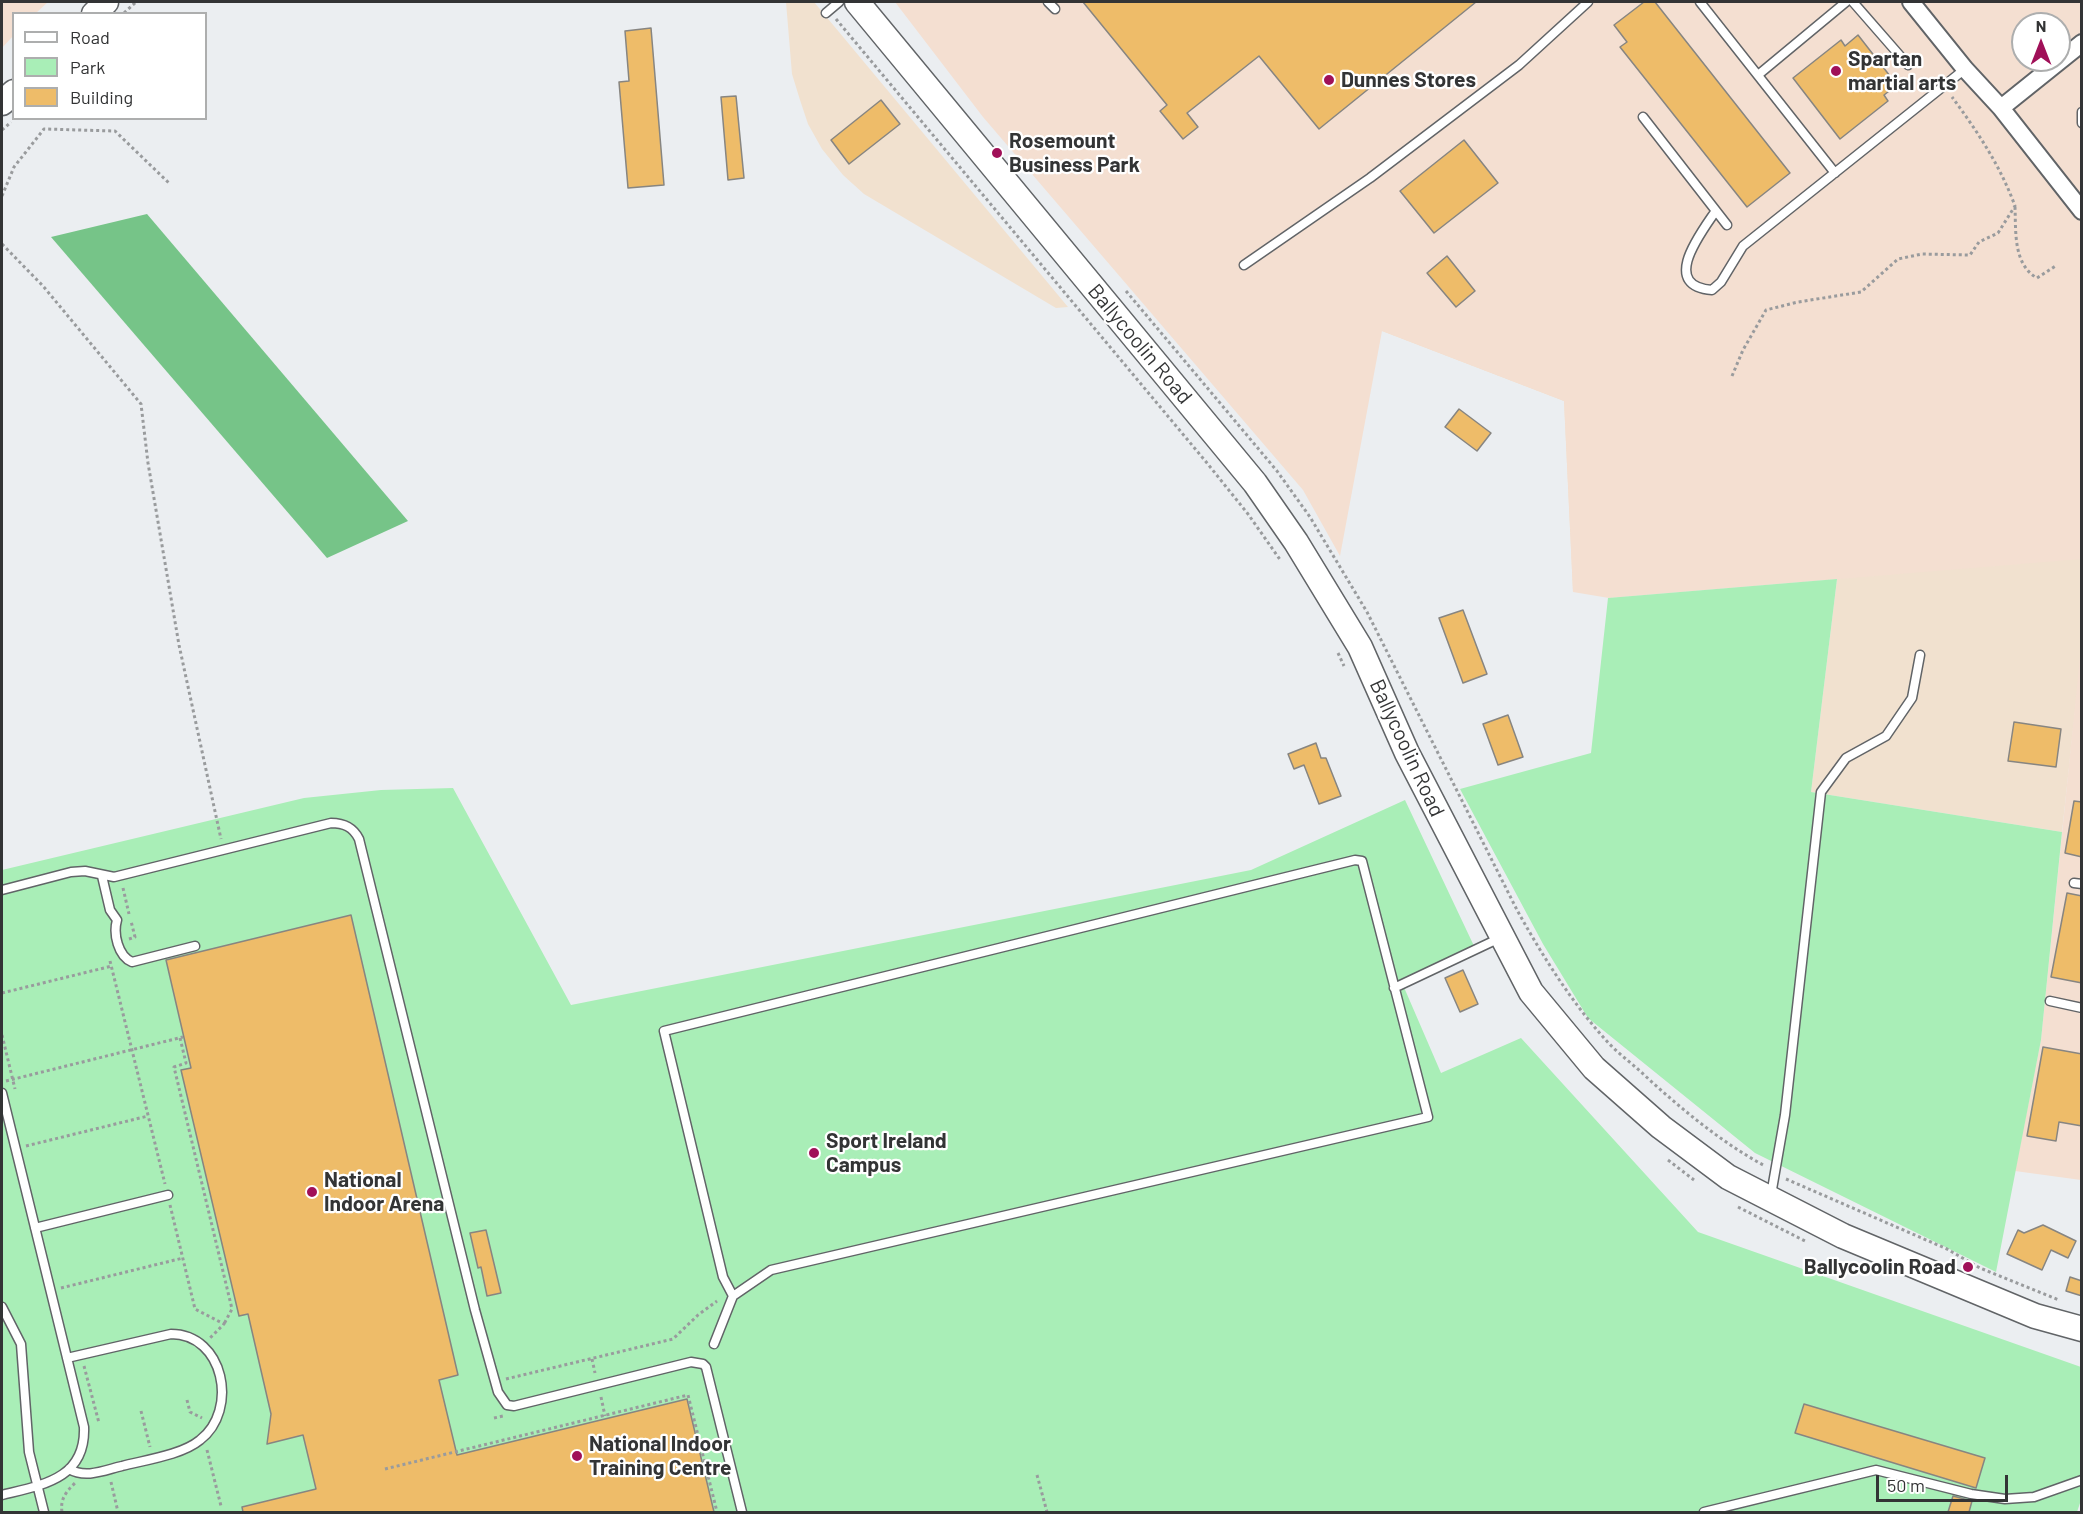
<!DOCTYPE html>
<html>
<head>
<meta charset="utf-8">
<style>
	body { margin:0 }
	#map { position:relative; width:2083px; height:1514px; overflow:hidden; background:#ebeef1; font-family:Barlow,sans-serif }
	canvas { display:block }
	.frame { position:absolute; inset:0; border:3px solid #333435; pointer-events:none }
	.legend { position:absolute; left:12px; top:12px; width:195px; height:108px; box-sizing:border-box; background:#fff; border:2px solid #adaeae; margin:0; padding:8px 10px; list-style:none; font-size:18px; color:#333435 }
	.legend li { display:flex; align-items:center; gap:12px; height:30px }
	.legend b { width:30px; border:2px solid #adaeae }
	.north { position:absolute; left:2011px; top:12px; width:60px; height:60px; box-sizing:border-box; background:#fff; border:2px solid #adaeae; border-radius:50%; rotate:0deg; font-size:16px; font-weight:700; line-height:24px; text-align:center; color:#333435 }
	.north::after { content:''; display:block; margin:auto; width:21px; height:27px; background:#a01058; clip-path:polygon(50% 0,100% 100%,50% 72%,0 100%) }
	.scale { position:absolute; left:1876px; top:1475px; width:132px; height:27px; box-sizing:border-box; border:3px solid #333435; border-top:0; padding-left:8px; font-size:18px; line-height:21px; white-space:nowrap; color:#333435; -webkit-text-stroke:4px #fff; paint-order:stroke }
</style>
</head>
<body>
<div id="map">
<canvas width="2083" height="1514"></canvas>
<div class="frame"></div>
<ul class="legend">
<li><b style="height:8px;background:#fff"></b>Road</li>
<li><b style="height:16px;background:#a9eeb7"></b>Park</li>
<li><b style="height:16px;background:#eebc69"></b>Building</li>
</ul>
<div class="north">N</div>
<div class="scale">50 m</div>
</div>
<script>
const ctx = document.querySelector('canvas').getContext('2d');
ctx.lineJoin = 'round';
function fill(path, color) {
  ctx.fillStyle = color;
  ctx.fill(path, 'evenodd');
}
function trace(path, color, width, dash) {
  ctx.strokeStyle = color;
  ctx.lineWidth = width;
  ctx.lineCap = dash ? 'butt' : 'round';
  ctx.setLineDash(dash || []);
  ctx.stroke(path);
}
function drawText(font, color, halo, rows, align = 'center') {
  ctx.font = font + ' Barlow,sans-serif';
  ctx.lineWidth = 4.5;
  ctx.setLineDash([]);
  ctx.textBaseline = 'middle';
  ctx.strokeStyle = halo;
  ctx.fillStyle = color;
  for (const [text, x, y, turn = 0] of rows) {
    ctx.save();
    ctx.translate(x, y);
    ctx.rotate((+turn || 0) * Math.PI / 180);
    ctx.textAlign = isNaN(turn) ? turn : align;
    if (halo) ctx.strokeText(text, 0, 0);
    ctx.fillText(text, 0, 0);
    ctx.restore();
  }
}
const commercial = new Path2D(`
	M 786,2 L 814,2 L 1068,307 L 1056,308 L 864,194 L 843,175 L 822,149 L 808,124 L 800,100 L 792,74 Z
	M 2081,269 L 2082,647 L 2062,832 L 1811,792 L 1837,579 L 1573,592 L 1564,401 L 1382,331 Z`);
const industrial = new Path2D(`
	M 2,2 L 48,2 L 36,13 L 14,14 L 13,36 L 2,48 Z
	M 895,2 L 2081,2 L 2081,559 L 1609,598 L 1573,592 L 1564,401 L 1382,331 L 1340,556 L 1303,490 L 983,117 ZM 2023,24 L 2059,24 L 2059,60 L 2023,60 Z
	M 2081,647 L 2081,1180 L 2015,1171 L 2041,1040 Z`);
const green = new Path2D(`
	M 1837,579 L 1811,792 L 2062,832 L 2041,1040 L 1996,1272 L 1755,1153 L 1588,1018 L 1543,944 L 1460,789 L 1591,753 L 1608,598 Z
	M 453,788 L 571,1005 L 1251,870 L 1405,800 L 1474,946 L 1403,985 L 1441,1073 L 1521,1038 L 1698,1232 L 2081,1367 L 2081,1500 L 2077,1512 L 2,1512 L 2,870 L 304,798 L 381,790 Z`);
const forest = new Path2D(`
	M 147,214 L 408,521 L 327,558 L 51,237 Z`);
const building = new Path2D(`
	M 1083,2 L 1476,2 L 1319,129 L 1259,56 L 1187,113 L 1198,127 L 1183,139 L 1160,111 L 1167,105 Z
	M 1644,2 L 1655,2 L 1790,173 L 1747,207 L 1620,47 L 1627,42 L 1614,25 Z
	M 651,28 L 664,185 L 628,188 L 619,82 L 629,81 L 625,31 Z
	M 1858,35 L 1897,85 L 1884,95 L 1888,101 L 1840,139 L 1793,78 L 1841,40 L 1845,46 Z
	M 736,96 L 744,178 L 728,180 L 721,97 Z
	M 881,100 L 900,124 L 849,164 L 831,140 Z
	M 1464,140 L 1498,183 L 1434,233 L 1400,191 Z
	M 1447,256 L 1475,291 L 1456,307 L 1427,273 Z
	M 1459,409 L 1491,433 L 1477,451 L 1445,427 Z
	M 1463,610 L 1487,674 L 1463,683 L 1439,618 Z
	M 1508,715 L 1523,757 L 1498,765 L 1483,724 Z
	M 2014,722 L 2061,729 L 2056,767 L 2008,761 Z
	M 1316,743 L 1321,758 L 1326,758 L 1341,796 L 1319,804 L 1304,765 L 1294,769 L 1288,754 Z
	M 2074,801 L 2082,802 L 2082,857 L 2065,853 Z
	M 2067,893 L 2082,896 L 2082,983 L 2051,977 Z
	M 351,915 L 458,1375 L 439,1380 L 457,1455 L 687,1399 L 714,1512 L 243,1512 L 242,1507 L 316,1489 L 303,1435 L 267,1444 L 271,1414 L 248,1314 L 239,1316 L 181,1070 L 191,1068 L 166,960 Z
	M 1463,970 L 1478,1004 L 1460,1012 L 1445,978 Z
	M 2043,1047 L 2082,1054 L 2082,1126 L 2059,1122 L 2056,1141 L 2027,1136 Z
	M 2043,1225 L 2076,1241 L 2068,1258 L 2051,1250 L 2042,1270 L 2007,1254 L 2018,1230 L 2024,1233 Z
	M 486,1230 L 501,1293 L 487,1296 L 481,1267 L 478,1268 L 470,1233 Z
	M 2070,1277 L 2082,1281 L 2082,1296 L 2066,1291 Z
	M 1804,1404 L 1985,1458 L 1976,1488 L 1795,1433 Z
	M 1953,1496 L 1972,1501 L 1969,1512 L 1948,1512 Z`);
const path = new Path2D(`
	M 124,13 L 136,2
	M 836,19 L 1207,463 L 1248,514 L 1281,561
	M 2,130 L 11,122
	M 2,196 L 14,167 L 44,129 L 115,131 L 170,184
	M 2015,207 C 2016,232 2013,264 2037,278 L 2057,265
	M 2,244 L 43,286 L 141,404 L 148,463 L 179,645 L 221,839
	M 1126,291 L 1277,471 L 1310,517 L 1367,612 L 1517,910 C 1542,955 1570,1000 1604,1038 C 1615,1051 1629,1061 1641,1072 C 1679,1107 1719,1141 1765,1166
	M 1732,376 L 1743,350 L 1766,310 L 1798,302 L 1861,292 L 1898,259 L 1922,254 L 1970,255 L 1979,242 L 1998,233 L 2015,206 C 2000,165 1977,131 1952,97
	M 1338,653 L 1344,666
	M 123,888 L 129,914
	M 129,939 L 135,937 L 131,921
	M 110,961 L 165,1184
	M 2,993 L 112,966
	M 2,1035 L 15,1089
	M 180,1038 L 186,1063 L 174,1067 L 232,1309 L 224,1324
	M 6,1081 L 183,1037
	M 26,1146 L 148,1116
	M 1668,1160 L 1694,1180
	M 1786,1179 L 1947,1249 L 1980,1268 L 2059,1300
	M 170,1205 L 195,1309 L 224,1324 L 210,1338
	M 1738,1207 L 1807,1242
	M 61,1288 L 183,1258
	M 592,1359 L 595,1373
	M 84,1366 L 99,1423
	M 506,1379 L 673,1339 L 698,1315 L 717,1301
	M 601,1397 L 605,1416
	M 187,1400 L 190,1412 L 202,1418
	M 141,1411 L 150,1447
	M 494,1418 L 503,1416
	M 207,1450 L 221,1506
	M 385,1469 L 688,1395 L 717,1512
	M 1037,1475 L 1047,1512
	M 111,1482 L 118,1512
	M 62,1512 C 60,1499 66,1492 75,1483`);
const lane = new Path2D(`
	M 1048,2 L 1055,9
	M 1700,2 L 1835,173
	M 1853,2 L 1908,65
	M 826,13 L 839,2
	M 1758,75 L 1846,2
	M 2082,112 L 2082,123
	M 1643,117 L 1727,225
	M 1715,212 C 1700,234 1660,286 1712,290 L 1721,282 L 1743,246 L 1965,69
	M 1244,265 L 1370,178 L 1519,65 L 1588,2
	M 102,876 L 110,910 L 117,920 C 113,934 118,956 132,962 L 195,946
	M 2074,883 L 2082,884
	M 2,890 L 71,872 L 85,871 L 114,877 L 331,823 C 344,823 353,827 359,839 L 475,1310 L 498,1392 L 507,1405 L 514,1406 L 691,1362 L 703,1364 L 706,1367 L 742,1512
	M 1394,988 L 1502,937
	M 2050,1001 L 2082,1008
	M 2,1093 L 84,1427 C 86,1479 42,1485 2,1495
	M 1771,1195 L 1785,1115 L 1821,792 L 1846,758 L 1886,736 L 1912,698 L 1920,655
	M 35,1228 L 168,1195
	M 2,1307 L 21,1344 L 29,1452 L 44,1512
	M 714,1344 L 733,1296 L 771,1270 L 1428,1117 L 1362,861 L 1355,860 L 664,1031 L 723,1277 L 733,1296
	M 67,1358 L 171,1334 C 224,1334 239,1410 200,1440 C 182,1455 145,1460 122,1466 C 105,1470 86,1479 69,1469
	M 1704,1512 L 1876,1470 L 1971,1494 L 2005,1499 L 2034,1497 L 2082,1480`);
const street = new Path2D(`
	M 1911,2 L 1965,69 L 2001,108 L 2082,211
	M 2001,108 L 2082,43`);
const secondary = new Path2D(`
	M 857,2 L 1255,483 L 1296,542 L 1360,647 L 1407,753 L 1531,992 L 1594,1068 L 1661,1127 L 1728,1177 L 1843,1236 L 2035,1316 L 2082,1329
	M 94,14 L 106,2
	M 2,103 L 14,92`);
const markers = [
	[1836,71,6,"#a01058"],
	[1329,80,6,"#a01058"],
	[997,153,6,"#a01058"],
	[814,1153,6,"#a01058"],
	[312,1192,6,"#a01058"],
	[1968,1267,6,"#a01058"],
	[577,1456,6,"#a01058"]
];
const poiNames = [
	["Spartan",1848,59],
	["martial arts",1848,83],
	["Dunnes Stores",1341,80],
	["Rosemount",1009,141],
	["Business Park",1009,165],
	["Sport Ireland",826,1141],
	["Campus",826,1165],
	["National",324,1180],
	["Indoor Arena",324,1204],
	["Ballycoolin Road",1956,1267,"right"],
	["National Indoor",589,1444],
	["Training Centre",589,1468]
];
const streetNames = [
	["Ballycoolin Road",1140,344,50],
	["Ballycoolin Road",1407,748,65]
];
fill(commercial, '#f1e1cf');
fill(industrial, '#f4dfd1');
fill(green, '#a9eeb7');
fill(forest, '#76c488');
fill(building, '#eebc69');
trace(building, '#878581', 1.5);
trace(lane, '#616467', 11);
trace(street, '#616467', 20);
trace(secondary, '#616467', 27);
trace(path, '#999b9d', 3, [3, 3]);
trace(lane, '#fff', 8);
trace(street, '#fff', 16);
trace(secondary, '#fff', 24);
for (const [x, y, r, color] of markers) {
  const dot = new Path2D();
  dot.arc(x, y, r, 0, 2 * Math.PI);
  ctx.fillStyle = color;
  ctx.fill(dot);
  trace(dot, '#fff', 2);
}
drawText('bold 21px', '#333435', '#fff', poiNames, 'left');
drawText('21px', '#333435', '#fff', streetNames);
</script>
</body>
</html>
